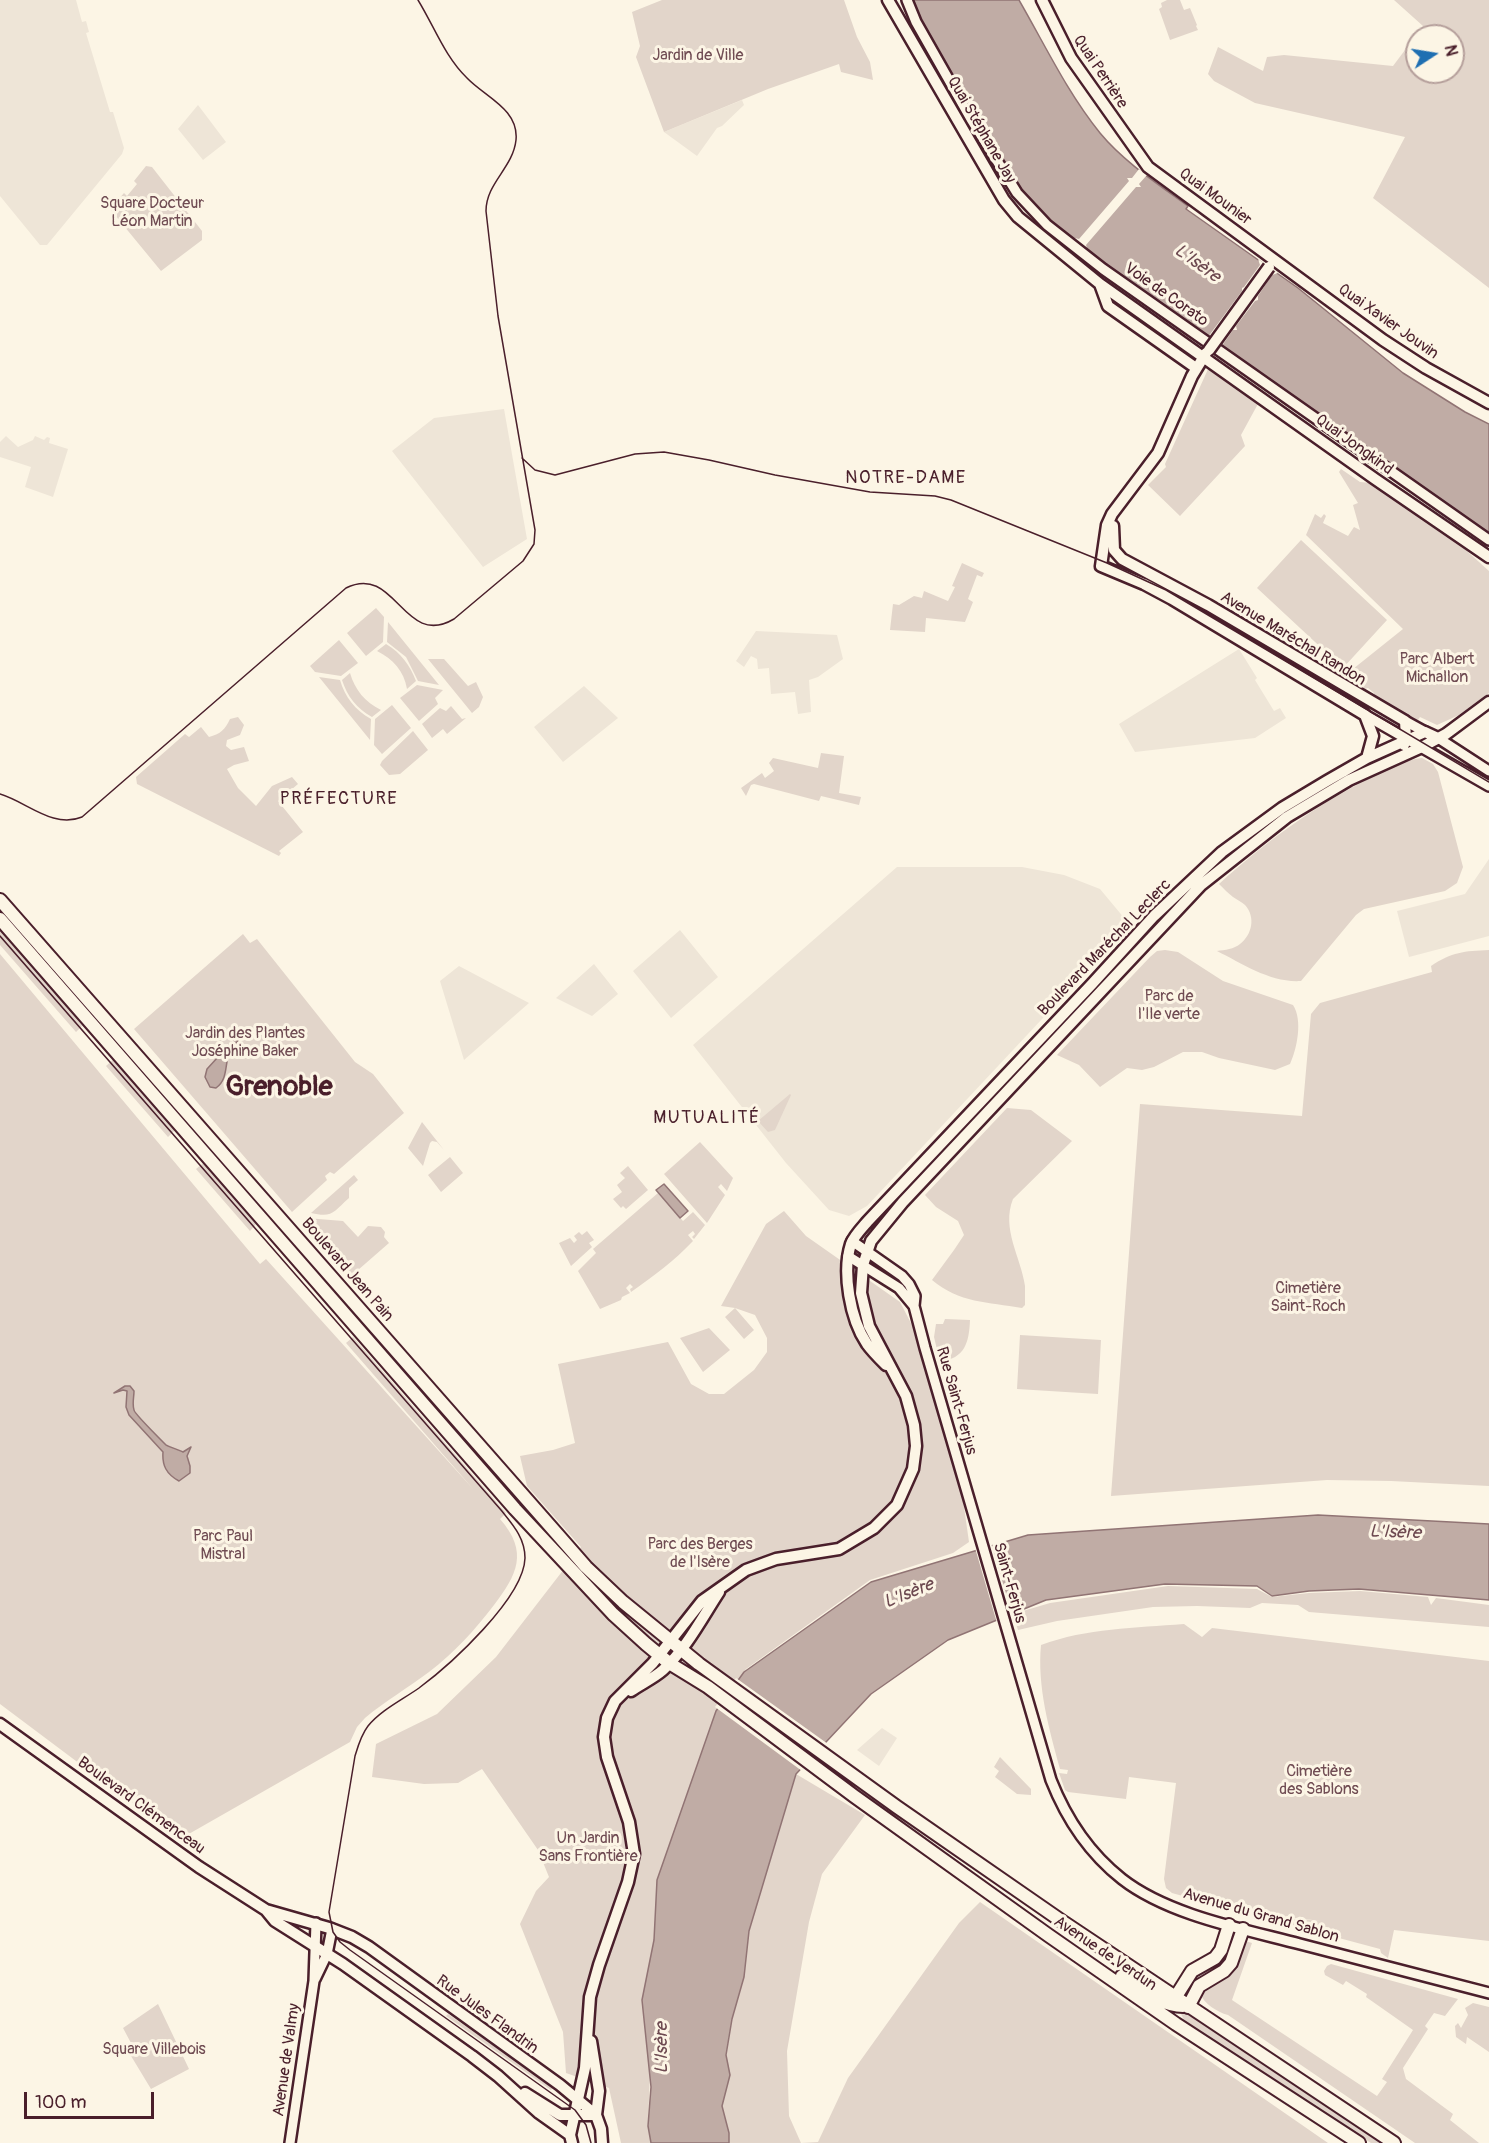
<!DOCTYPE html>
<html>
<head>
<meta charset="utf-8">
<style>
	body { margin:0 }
	#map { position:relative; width:1489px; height:2143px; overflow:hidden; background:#fcf5e5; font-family:Pangolin,sans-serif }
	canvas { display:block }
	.north { position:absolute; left:1405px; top:24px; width:60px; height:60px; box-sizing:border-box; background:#fcf5e5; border:2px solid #b59f9b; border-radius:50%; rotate:78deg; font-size:16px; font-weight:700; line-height:24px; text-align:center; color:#4a1f2b }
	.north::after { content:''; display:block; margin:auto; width:21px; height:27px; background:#1f6fb2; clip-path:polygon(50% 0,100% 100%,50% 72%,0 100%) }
	.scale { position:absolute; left:24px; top:2092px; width:130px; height:27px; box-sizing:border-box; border:3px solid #4a1f2b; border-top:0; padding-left:8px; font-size:18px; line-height:21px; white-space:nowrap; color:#4a1f2b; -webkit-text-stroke:4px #fcf5e5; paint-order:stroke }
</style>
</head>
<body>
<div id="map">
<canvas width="1489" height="2143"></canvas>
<div class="north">N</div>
<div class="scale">100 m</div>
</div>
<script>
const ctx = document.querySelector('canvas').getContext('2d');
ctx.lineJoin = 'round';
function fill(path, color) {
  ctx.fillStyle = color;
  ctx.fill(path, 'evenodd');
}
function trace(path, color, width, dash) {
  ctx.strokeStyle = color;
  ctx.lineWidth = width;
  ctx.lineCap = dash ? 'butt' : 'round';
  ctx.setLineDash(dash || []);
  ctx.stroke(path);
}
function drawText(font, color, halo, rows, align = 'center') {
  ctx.font = font + ' Pangolin,sans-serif';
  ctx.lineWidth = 6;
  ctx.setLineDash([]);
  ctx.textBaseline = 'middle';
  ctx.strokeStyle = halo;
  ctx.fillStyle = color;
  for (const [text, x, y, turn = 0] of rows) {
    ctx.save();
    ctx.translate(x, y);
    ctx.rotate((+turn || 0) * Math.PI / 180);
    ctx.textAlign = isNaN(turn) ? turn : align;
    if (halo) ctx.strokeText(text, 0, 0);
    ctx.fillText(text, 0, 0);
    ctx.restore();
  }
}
const built = new Path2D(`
	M 0,0 L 76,0 L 82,22 L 86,21 L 89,32 L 86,33 L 110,112 L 113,112 L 124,148 L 122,154 L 47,245 L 40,245 L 0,196 Z
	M 742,100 L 744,105 L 722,126 L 717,128 L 697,156 L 664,132 Z
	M 198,105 L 226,142 L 203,160 L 178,129 Z
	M 504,409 L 527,539 L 483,567 L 392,451 L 434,418 Z
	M 6,436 L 18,447 L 33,440 L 35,436 L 44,440 L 47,437 L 50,438 L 49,443 L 68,449 L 53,497 L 25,487 L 31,467 L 0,457 L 0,442 Z
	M 756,631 L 837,635 L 843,659 L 818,677 L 809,680 L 811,712 L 798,714 L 795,692 L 771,694 L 769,668 L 758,669 L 757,659 L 751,656 L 744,667 L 736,661 Z
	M 1239,649 L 1257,678 L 1255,680 L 1274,711 L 1280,708 L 1286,718 L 1255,738 L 1135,752 L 1119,724 Z
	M 584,686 L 618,718 L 563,762 L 534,727 Z
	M 1489,859 L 1489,936 L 1409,957 L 1397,911 L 1465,894 Z
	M 897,867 L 1022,867 L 1064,875 L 1100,889 L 1130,925 L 867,1206 L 849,1216 L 829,1210 L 786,1163 L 693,1045 Z
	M 680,930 L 718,977 L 671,1018 L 633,971 Z
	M 594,964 L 618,994 L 592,1016 L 556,998 Z
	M 459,966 L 529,1003 L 464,1060 L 440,981 Z
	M 882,1728 L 897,1738 L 879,1766 L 857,1750 Z`);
const green = new Path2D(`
	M 662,0 L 844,0 L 857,37 L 870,62 L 873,80 L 841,72 L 839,64 L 768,89 L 664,132 L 636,57 L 640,46 L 632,12 Z
	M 1167,0 L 1180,0 L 1184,10 L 1190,8 L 1197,25 L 1196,26 L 1198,30 L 1170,40 L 1159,9 L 1162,7 L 1161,3 Z
	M 1394,0 L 1489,0 L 1489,288 L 1373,198 L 1405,137 L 1255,103 L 1214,81 L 1208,74 L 1218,47 L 1263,71 L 1267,57 L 1284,55 L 1393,66 L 1423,26 ZM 1417,36 L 1453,36 L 1453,72 L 1417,72 Z
	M 146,166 L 152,167 L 202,231 L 202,240 L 161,271 L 110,209 L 124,193 L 127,196 L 137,184 L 134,181 Z
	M 1209,367 L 1259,402 L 1241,435 L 1245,446 L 1180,516 L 1148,485 L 1166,467 L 1165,464 Z
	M 1341,469 L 1360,482 L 1371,483 L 1458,543 L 1489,571 L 1489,693 L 1459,715 L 1437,725 L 1420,717 L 1418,720 L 1402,714 L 1374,697 L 1374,693 L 1368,688 L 1365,689 L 1348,673 L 1403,629 L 1306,535 L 1315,514 L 1321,518 L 1324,514 L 1326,516 L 1323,523 L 1348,536 L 1354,527 L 1360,530 L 1353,505 L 1358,503 L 1339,472 Z
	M 1301,540 L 1387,620 L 1343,668 L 1257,588 Z
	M 962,563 L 984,573 L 982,577 L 977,575 L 968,599 L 973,602 L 965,622 L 926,618 L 925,632 L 890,630 L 893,604 L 899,605 L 914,596 L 922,598 L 924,591 L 948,601 L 955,587 L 952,586 Z
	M 376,608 L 384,617 L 383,642 L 366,656 L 347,633 Z
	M 388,622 L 439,685 L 418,681 L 406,657 L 387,642 Z
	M 339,640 L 358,663 L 341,676 L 315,672 L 310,666 Z
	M 386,644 C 401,653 410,665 416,681 L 407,689 C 404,671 393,659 377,651 Z
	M 428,659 L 444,659 L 468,686 L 476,682 L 483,697 L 479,707 L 472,713 Z
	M 350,673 C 355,690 365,702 381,710 L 372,717 C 357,709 347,696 342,680 Z
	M 319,677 L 340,680 C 345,697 355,710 371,719 L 370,740 Z
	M 417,685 L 443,690 L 435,698 L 438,704 L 419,721 L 400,698 Z
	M 392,705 L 411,728 L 382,754 L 374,745 L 375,719 Z
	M 451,706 L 462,719 L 466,718 L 447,734 L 443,729 L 432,738 L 422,724 L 440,708 L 446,711 Z
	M 238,717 L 244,725 L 240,735 L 227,740 L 226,746 L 231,750 L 244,747 L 249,761 L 234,765 L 227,769 L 238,788 L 256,806 L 272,786 L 292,777 L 298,784 L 278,801 L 303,832 L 279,851 L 281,853 L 279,856 L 137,784 L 136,777 L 185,734 L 189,737 L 201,727 L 209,737 C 220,734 225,730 230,719 Z
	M 413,731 L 428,750 L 400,774 L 389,775 L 380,765 L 382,761 Z
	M 821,753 L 844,756 L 839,793 L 861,797 L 859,805 L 821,796 L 819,801 L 754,784 L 751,785 L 746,796 L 741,788 L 762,773 L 765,778 L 774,771 L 769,763 L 773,758 L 818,768 Z
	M 1422,758 L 1433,764 L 1438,772 L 1463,867 L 1457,883 L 1445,891 L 1364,909 L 1356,915 L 1301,981 C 1271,983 1243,964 1217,951 C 1225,950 1234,949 1240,944 C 1252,935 1256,917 1245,905 C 1242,902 1237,900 1233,897 C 1228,893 1224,889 1219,884 C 1267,840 1324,799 1383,772 C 1396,766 1408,759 1422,758 Z
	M 0,926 L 71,1008 L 73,1014 L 82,1026 L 76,1032 L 0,945 Z
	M 243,934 L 250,943 L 257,939 L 355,1062 L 373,1074 L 404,1113 L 334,1174 L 330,1172 L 325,1176 L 327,1180 L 292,1212 L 134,1029 Z
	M 1165,950 L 1178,952 L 1223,981 L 1293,1005 C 1303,1020 1297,1049 1290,1064 L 1275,1070 L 1219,1058 L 1202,1052 L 1183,1052 L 1154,1067 L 1142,1070 L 1127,1068 L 1100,1087 L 1079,1065 L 1057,1055 L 1150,957 L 1157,951 Z
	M 1489,950 L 1489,1486 L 1391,1481 L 1327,1480 L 1111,1496 L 1140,1104 L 1302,1116 L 1311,1014 L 1320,1003 L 1432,972 L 1431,966 C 1452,952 1464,951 1489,950 Z
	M 0,954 L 260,1264 L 266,1259 L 474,1490 L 346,1343 L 353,1337 L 506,1513 L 500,1519 C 529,1552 517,1575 494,1605 C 475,1630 454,1653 429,1672 C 408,1688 385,1701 365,1718 L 357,1727 L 350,1742 L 180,1839 L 0,1704 Z
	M 115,1058 L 177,1128 L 168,1137 L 106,1066 Z
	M 790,1094 L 791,1095 L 775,1130 L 768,1132 L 758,1121 Z
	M 1007,1108 L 1031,1110 L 1072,1141 L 1013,1199 C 1001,1229 1021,1257 1025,1286 C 1025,1293 1025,1299 1025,1305 L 1022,1308 C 988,1302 959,1303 932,1280 L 954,1250 L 964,1235 L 958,1221 L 936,1207 L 925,1195 Z
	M 422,1122 L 444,1150 L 437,1142 L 432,1141 L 430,1143 L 423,1166 L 408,1148 Z
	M 700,1142 L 733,1178 L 727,1191 L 721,1184 L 718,1187 L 725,1195 L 707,1223 L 664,1174 Z
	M 450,1157 L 463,1173 L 441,1192 L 428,1175 Z
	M 206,1161 L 244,1205 L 246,1211 L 256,1224 L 250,1231 L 196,1169 Z
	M 628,1166 L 648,1190 L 626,1209 L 623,1206 L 621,1208 L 613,1199 L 622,1192 L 617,1185 L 625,1178 L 620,1173 Z
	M 354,1175 L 358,1180 L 349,1188 L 349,1198 C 333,1212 333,1218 311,1213 Z
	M 658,1193 L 683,1221 L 693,1212 L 705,1225 L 694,1239 L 692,1237 L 695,1234 L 693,1231 L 688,1235 L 693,1241 C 674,1261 654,1276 631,1292 L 630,1289 L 633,1287 L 630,1284 L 626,1288 L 630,1293 L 622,1297 L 621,1300 L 600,1309 L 578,1271 L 596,1253 L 593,1249 Z
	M 784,1211 L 806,1236 L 900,1302 L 913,1327 L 961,1486 L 969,1542 L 953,1553 L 870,1580 L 746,1669 L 716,1711 L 657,1882 L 648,2126 L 651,2143 L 621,2143 L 609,2088 L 566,2073 L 563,2032 L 520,1924 L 536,1891 L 549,1877 L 538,1850 L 482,1769 L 458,1783 L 424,1784 L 372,1777 L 376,1744 L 437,1714 L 496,1657 L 581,1547 L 527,1486 L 520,1456 L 553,1450 L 575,1443 L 558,1364 L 668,1342 L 691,1384 L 709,1394 L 724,1394 L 754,1370 L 767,1352 L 767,1338 L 755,1315 L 735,1308 L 754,1330 L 744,1339 L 725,1317 L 735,1308 L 721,1306 L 766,1224 Z
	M 306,1218 L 343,1221 L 358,1237 L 368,1226 L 381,1227 L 385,1232 L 384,1237 L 389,1243 L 350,1277 L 301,1222 Z
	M 587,1231 L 594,1240 L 589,1243 L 592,1247 L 571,1266 L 559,1243 L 570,1238 L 574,1243 L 577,1240 L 574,1236 L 579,1232 L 582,1235 Z
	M 945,1319 L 970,1320 C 969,1343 965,1358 940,1362 L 934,1337 L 936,1324 L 943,1324 Z
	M 709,1328 L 730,1350 L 703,1372 L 680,1338 Z
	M 1020,1335 L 1101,1340 L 1098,1394 L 1017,1389 Z
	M 1168,1586 L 1257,1589 L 1272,1597 L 1309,1593 L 1360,1591 L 1428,1597 L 1431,1605 L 1436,1598 L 1489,1605 L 1489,1627 L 1309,1612 L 1298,1605 L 1262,1603 L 1250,1608 L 1197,1606 L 1153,1607 L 1057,1621 L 1018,1630 L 1013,1614 L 1050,1603 Z
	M 1184,1624 L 1202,1637 L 1212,1628 L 1489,1661 L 1489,1941 L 1394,1930 L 1388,1958 L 1381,1953 L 1380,1949 L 1253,1915 L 1321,1921 L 1236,1911 L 1172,1893 L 1166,1888 L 1164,1879 L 1176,1783 L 1129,1777 L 1126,1799 L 1068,1792 L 1065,1790 L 1059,1773 L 1067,1774 L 1068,1770 L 1060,1769 C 1049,1729 1037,1686 1041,1645 C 1087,1628 1135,1628 1184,1624 Z
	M 1000,1757 L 1031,1789 L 1031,1795 L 1017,1794 L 995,1777 L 999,1771 L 994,1767 Z
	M 796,1774 L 865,1815 L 822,1874 L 809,1922 L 787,2051 L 789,2116 L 801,2143 L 818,2142 L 848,2078 L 959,1923 L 980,1902 L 1328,2143 L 729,2143 L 729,2133 L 722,2106 L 730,2075 L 726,2055 L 732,2019 L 744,1977 L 749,1931 Z
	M 1242,1940 L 1252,1943 L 1232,2000 L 1377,2096 L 1387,2082 L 1382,2079 L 1413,2030 L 1366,1997 L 1367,1994 L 1346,1981 L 1343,1985 L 1325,1975 L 1324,1971 L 1327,1966 L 1331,1964 L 1458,1999 L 1445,2016 L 1434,2013 L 1425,2026 L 1428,2029 L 1403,2068 L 1406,2079 L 1453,2114 L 1450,2120 L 1479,2143 L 1415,2143 L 1228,2015 C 1217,2012 1204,2004 1200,1993 L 1218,1978 Z
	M 1473,2003 L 1489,2007 L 1489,2052 L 1467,2037 L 1466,2044 L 1456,2037 L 1455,2026 L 1458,2023 L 1461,2028 L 1468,2015 L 1465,2008 Z
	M 158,2004 L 189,2069 L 151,2089 L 125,2046 L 131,2043 L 123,2028 Z
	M 1183,2012 L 1187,2014 L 1383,2143 L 1371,2143 L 1185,2022 L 1181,2014 Z
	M 448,2014 L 553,2087 L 551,2090 L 446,2016 Z`);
const water = new Path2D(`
	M 910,0 L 1019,0 C 1045,45 1067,92 1100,133 C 1124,162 1158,184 1188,206 L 1186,209 L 1298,288 L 1403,373 L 1465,412 L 1489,424 L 1489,534 L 1084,253 L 1028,203 L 1000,163 L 915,15 Z
	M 239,1034 L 242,1037 C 236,1042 231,1049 228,1057 C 225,1068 227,1080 216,1088 L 210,1087 L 205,1077 L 207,1069 Z
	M 664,1184 L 688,1211 L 680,1218 L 656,1190 Z
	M 125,1386 L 130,1386 L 134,1391 C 134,1397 132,1404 134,1410 C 134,1413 162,1441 166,1445 C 167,1446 179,1450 183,1452 L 191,1447 L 187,1456 L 190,1466 L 190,1473 L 179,1481 C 166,1474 162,1465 163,1452 L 129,1415 L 126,1407 L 127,1391 L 123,1390 L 114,1393 Z
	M 1318,1515 L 1489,1524 L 1489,1600 L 1359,1589 L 1309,1591 L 1272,1596 L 1257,1586 L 1165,1584 L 1046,1600 L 948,1640 L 871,1694 L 796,1774 L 749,1931 L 744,1977 L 732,2019 L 726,2055 L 730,2075 L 722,2106 L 729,2133 L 729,2143 L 651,2143 L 648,2126 L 651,2087 L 642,2000 L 654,1940 L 657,1880 L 716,1711 L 744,1672 L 871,1582 L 1028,1535 Z`);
const pier = new Path2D(`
	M 1139,169 L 1147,175 L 1139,184 L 1141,187 L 1136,187 L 1086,245 L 1087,248 L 1072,247 L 1076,242 L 1075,238 L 1079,239 L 1129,181 L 1127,178 L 1132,178 Z
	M 1258,259 L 1278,273 L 1272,275 L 1258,296 L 1258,300 L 1255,301 L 1236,326 L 1237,330 L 1233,330 L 1219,350 L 1205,341 L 1242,291 L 1242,288 L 1244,287 L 1260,265 Z
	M 991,1543 L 1013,1617 L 997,1623 L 975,1548 Z
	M 736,1678 L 828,1744 L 802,1771 L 715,1707 Z`);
const tertiary = new Path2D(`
	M 907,0 L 916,22 L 971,119 L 1017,193 L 1047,225 L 1103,269 L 1489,540
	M 1365,715 L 1489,786
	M 1405,721 L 1425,732
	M 1438,738 L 1489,771
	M 852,1241 L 902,1276 L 909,1284 L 915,1296 L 914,1306 L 925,1348 L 1051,1780 C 1066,1818 1089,1853 1122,1879 C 1168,1915 1243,1929 1300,1944 C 1363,1960 1426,1977 1489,1993
	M 848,1256 L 899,1288 L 914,1306
	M 315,1979 L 327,1954 L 332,1929
	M 290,2143 L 314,1981 L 316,1923`);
const secondary = new Path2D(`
	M 888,0 L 1004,200 L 1018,217 L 1100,284 L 1375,479 L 1489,557
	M 1042,0 L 1071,58 L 1148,167 L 1383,340 L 1426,368 L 1489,403
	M 1100,284 L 1108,306 L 1196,368
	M 1206,353 L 1192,376 L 1158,453 L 1112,514 L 1107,525 L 1101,566 L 1144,584 L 1172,599 L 1365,715 L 1373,736 L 1367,758
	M 1113,526 L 1114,550 L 1122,559 L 1208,605 L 1405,721 L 1406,738 L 1404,745
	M 886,1365 C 879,1358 872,1351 867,1344 C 850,1319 842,1272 851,1244 C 854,1236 862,1228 868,1221 L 1092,984 L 1154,916 L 1222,852 L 1282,808 L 1327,781 L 1367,758 L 1425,732 L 1438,738
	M 631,1691 C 641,1684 654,1678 663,1670 C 686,1649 702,1618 719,1592
	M 0,1724 L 199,1867 L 266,1910 L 329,1928 L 352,1937 L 369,1947 L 560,2085 L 596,2115 L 601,2129 L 602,2143
	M 266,1910 L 275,1921 L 343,1964 L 472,2056 L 498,2076 L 539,2113 L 570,2135 L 572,2143
	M 591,2041 L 599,2091 L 596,2115
	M 525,2093 L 560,2115 L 596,2115
	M 570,2135 L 585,2068 L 590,1997 L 599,1965 L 628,1882 L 634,1854 L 629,1822 L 607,1757 L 604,1737 L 607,1718 L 615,1701 L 653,1663 L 702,1601 L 746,1570 L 765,1563 L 776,1559 L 839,1549 L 874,1528 L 897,1505 L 913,1469 L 916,1446 L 914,1425 L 906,1396 L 869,1326 L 861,1293 L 863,1265 L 871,1241 L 903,1202 L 1201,885 L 1287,817 L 1349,780 L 1422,747 L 1446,734 L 1489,702`);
const primary = new Path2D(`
	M 0,900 L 558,1535 L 586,1567 L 623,1602 L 699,1664 L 897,1807 L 1063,1922 L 1394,2143
	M 0,919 L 515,1509 L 613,1614 L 646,1644 L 669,1663 L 708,1687 L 854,1796 L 1048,1935 L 1176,2024 L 1359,2143
	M 1122,1976 C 1141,1988 1161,2006 1183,2006
	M 1174,2004 L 1175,1998 L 1192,1971 L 1215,1958 L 1221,1950 L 1229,1925
	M 1188,2007 L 1199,1986 L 1224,1971 L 1231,1963 L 1243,1929`);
const tram = new Path2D(`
	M 522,458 L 535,470 L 555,475 L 635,454 L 664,452 L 709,460 L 775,475 L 870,492 L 935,496 L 951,500 L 1107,563 L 1166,590 L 1489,782
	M 0,794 C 27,802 53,829 82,817 L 346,588 C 396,563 403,649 454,619 L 523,561 L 534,544 L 535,530 L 498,316 L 486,211 C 486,183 513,168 516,140 C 519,109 485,97 467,78 C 445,57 434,26 418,0
	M 0,936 L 501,1510 C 513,1525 525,1538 525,1558 C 524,1598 450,1665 419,1688 C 402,1700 381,1710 368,1726 C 361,1735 358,1746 355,1756 L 329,1912 L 333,1932 L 340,1942 L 350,1950 L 575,2110 L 586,2125 L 591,2143`);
const secondaryBridge = new Path2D(`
	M 1209,350 L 1269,267`);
const parkNames = [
	["Jardin de Ville",698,56],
	["Square Docteur",152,204],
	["Léon Martin",152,222],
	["Parc Albert",1437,660],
	["Michallon",1437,678],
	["Parc de",1169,997],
	["l'Ile verte",1169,1015],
	["Jardin des Plantes",245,1034],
	["Joséphine Baker",245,1052],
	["Cimetière",1308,1289],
	["Saint-Roch",1308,1307],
	["Parc Paul",223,1537],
	["Mistral",223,1555],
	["Parc des Berges",700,1545],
	["de l'Isère",700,1563],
	["Cimetière",1319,1772],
	["des Sablons",1319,1790],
	["Un Jardin",588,1839],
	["Sans Frontière",588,1857],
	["Square Villebois",154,2050]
];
const streetNames = [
	["Quai Perrière",1100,72,56],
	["Quai Stéphane Jay",981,130,60],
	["Quai Mounier",1215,197,36],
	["Voie de Corato",1166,295,35],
	["Quai Xavier Jouvin",1388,322,35],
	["Quai Jongkind",1354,445,36],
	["Avenue Maréchal Randon",1293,639,31],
	["Boulevard Maréchal Leclerc",1105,948,-46],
	["Boulevard Jean Pain",347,1270,49],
	["Rue Saint-Ferjus",956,1401,74],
	["Saint-Ferjus",1009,1583,74],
	["Boulevard Clémenceau",141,1806,36],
	["Avenue du Grand Sablon",1261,1916,16],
	["Avenue de Verdun",1105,1954,34],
	["Rue Jules Flandrin",487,2015,36],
	["Avenue de Valmy",287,2060,-82]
];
const waterNames = [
	["L'Isère",1197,264,36],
	["L'Isère",1395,1533,2],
	["L'Isère",909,1594,-22],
	["L'Isère",662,2048,-90]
];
const neighbourhoodNames = [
	["NOTRE-DAME",906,478],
	["PRÉFECTURE",339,799],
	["MUTUALITÉ",707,1118]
];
const townNames = [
	["Grenoble",279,1088]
];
fill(built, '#eee5d7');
fill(green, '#e2d5ca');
fill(water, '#c0aca5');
trace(water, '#917474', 1.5);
fill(pier, '#fcf5e5');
trace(tertiary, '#4a1f2b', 14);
trace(secondary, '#4a1f2b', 15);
trace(primary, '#4a1f2b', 16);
trace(tertiary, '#fcf5e5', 9);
trace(secondary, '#fcf5e5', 10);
trace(primary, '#fcf5e5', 12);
trace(tram, '#4a1f2b', 1.5);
trace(secondaryBridge, '#4a1f2b', 15, []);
trace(secondaryBridge, '#fcf5e5', 10);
drawText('16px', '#704c53', '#fcf5e5', parkNames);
drawText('16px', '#4a1f2b', '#fcf5e5', streetNames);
drawText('italic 18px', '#6d4950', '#fcf5e5', waterNames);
ctx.letterSpacing = '1.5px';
drawText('18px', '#4a1f2b', '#fcf5e5', neighbourhoodNames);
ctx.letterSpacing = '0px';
drawText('bold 28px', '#4a1f2b', '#fcf5e5', townNames);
</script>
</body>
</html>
